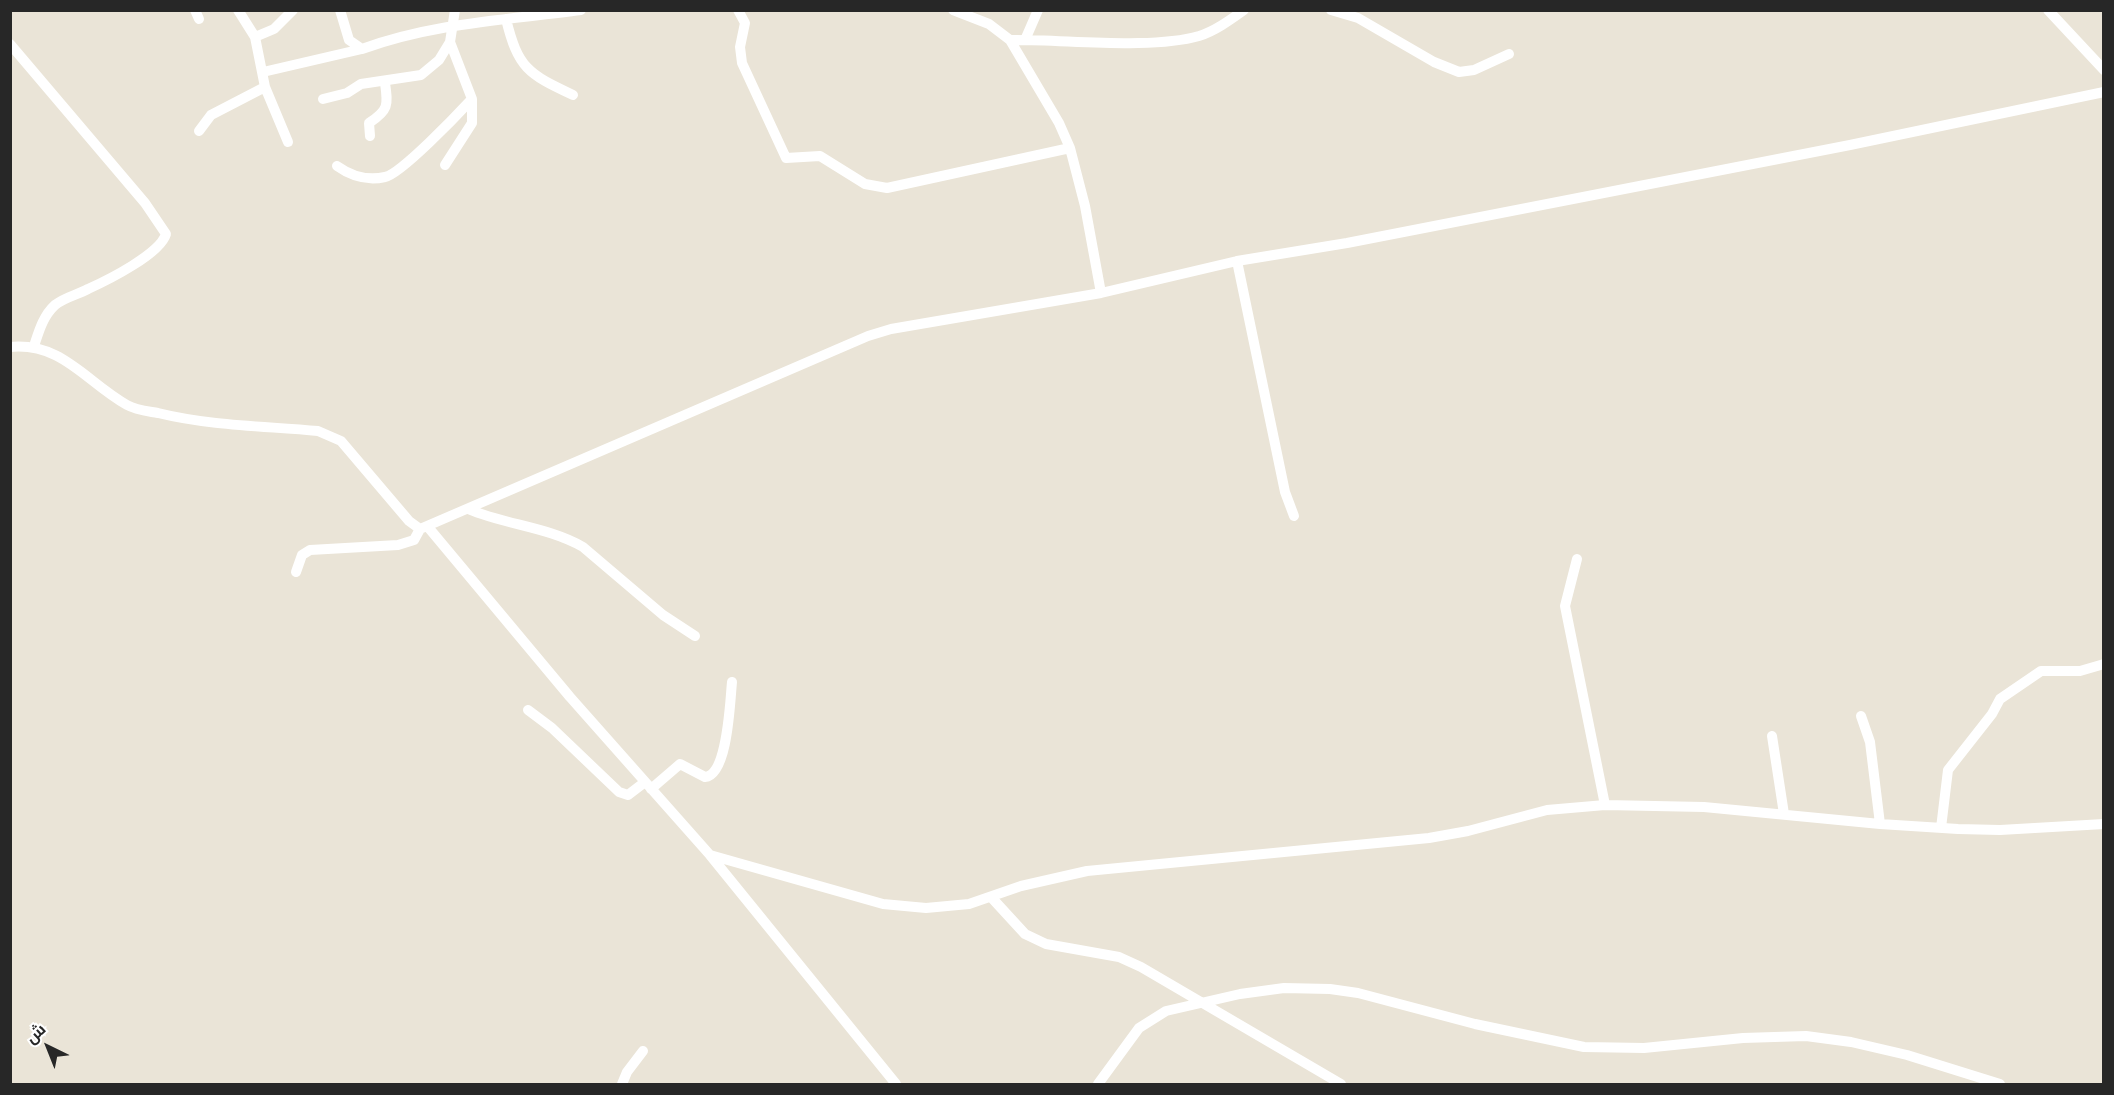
<!DOCTYPE html>
<html>
<head>
<meta charset="utf-8">
<style>
	body { margin:0 }
	#map { position:relative; width:2114px; height:1095px; overflow:hidden; background:#eae4d7; font-family:Figtree,Cairo,sans-serif }
	canvas { display:block }
	.frame { position:absolute; inset:0; border:12px solid #272727; pointer-events:none }
	.north { position:absolute; left:18px; top:1017px; width:60px; height:60px; -webkit-text-stroke:4px #fff; paint-order:stroke; rotate:317deg; font-size:16px; font-weight:700; line-height:24px; text-align:center; color:#272727 }
	.north::after { content:''; display:block; margin:auto; width:21px; height:27px; background:#272727; clip-path:polygon(50% 0,100% 100%,50% 72%,0 100%) }
</style>
</head>
<body>
<div id="map">
<canvas width="2114" height="1095"></canvas>
<div class="frame"></div>
<div class="north">ش</div>
</div>
<script>
const ctx = document.querySelector('canvas').getContext('2d');
ctx.lineJoin = 'round';
function trace(path, color, width, dash) {
  ctx.strokeStyle = color;
  ctx.lineWidth = width;
  ctx.lineCap = dash ? 'butt' : 'round';
  ctx.setLineDash(dash || []);
  ctx.stroke(path);
}
const minor = new Path2D(`
	M 195,10 L 199,19
	M 238,10 L 255,37 L 265,87 L 288,142
	M 340,10 L 349,40 L 362,49 C 433,23 507,20 581,10
	M 738,10 L 745,23 L 740,47 L 742,63 L 786,158 L 820,156 L 865,184 L 887,188 L 1070,148
	M 1331,10 L 1358,18 L 1434,62 L 1459,72 L 1474,70 L 1509,54
	M 2048,10 L 2104,70
	M 506,19 C 518,68 528,74 573,95
	M 255,37 L 274,29 L 293,10
	M 1010,40 C 1064,39 1150,50 1199,36 C 1215,31 1230,20 1244,10
	M 1025,40 L 1038,10
	M 10,44 L 145,203 L 166,234 C 160,254 108,280 88,289 C 77,295 65,297 55,305 C 43,316 39,331 34,346
	M 263,72 L 362,49
	M 323,99 L 347,93 L 361,84 L 421,75 L 439,60 L 450,42
	M 199,131 L 211,115 L 265,87
	M 370,136 L 369,123 C 389,110 388,105 385,83
	M 445,165 L 472,123 L 472,99
	M 337,166 C 351,176 367,181 385,177 C 401,174 459,113 472,99 L 450,42 L 455,10
	M 1237,261 L 1285,492 L 1294,516
	M 1101,293 L 1237,261 L 1347,243 L 1850,145 L 2104,92
	M 10,347 C 62,342 86,382 127,405 C 136,410 147,411 158,413 C 211,426 264,426 318,431 L 341,441 L 409,521 L 420,529 L 868,336 L 891,329 L 1101,293 L 1085,206 L 1070,148 L 1059,123 L 1010,40 L 989,24 L 953,10
	M 468,509 C 506,525 548,527 583,547 L 663,615 L 695,636
	M 428,527 L 570,697 L 710,855 L 896,1084
	M 1577,559 L 1565,606 L 1605,805
	M 296,572 L 302,555 L 310,550 L 398,545 L 414,540 L 420,529
	M 528,710 L 552,728 L 619,792 L 628,795 L 645,782
	M 1861,716 L 1870,742 L 1880,824
	M 1772,736 L 1784,814
	M 651,789 L 680,764 L 705,777 C 728,775 730,701 732,682
	M 1941,828 L 1948,770 L 1992,714 L 2000,699 L 2041,671 L 2080,671 L 2104,664
	M 710,855 L 883,904 L 926,908 L 969,904 L 1021,886 L 1087,871 L 1429,838 L 1468,831 L 1547,810 L 1605,805 L 1704,807 L 1880,824 L 1958,829 L 2000,830 L 2104,824
	M 991,897 L 1025,934 L 1046,944 L 1119,957 L 1141,967 L 1341,1084
	M 622,1084 L 627,1072 L 643,1051
	M 1098,1084 L 1139,1028 L 1166,1011 L 1240,994 L 1284,988 L 1330,989 L 1358,993 L 1475,1024 L 1584,1047 L 1644,1048 L 1743,1038 L 1806,1036 L 1851,1042 L 1907,1055 L 2000,1084`);
trace(minor, '#fff', 10);
</script>
</body>
</html>
